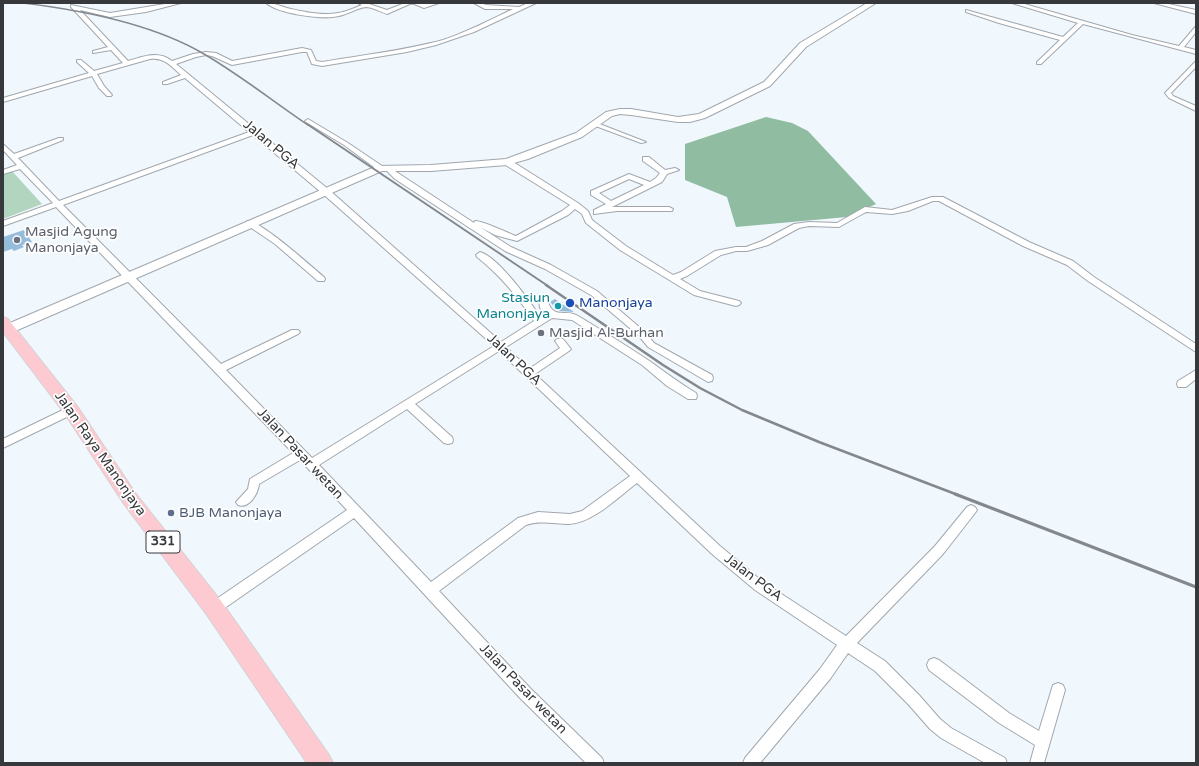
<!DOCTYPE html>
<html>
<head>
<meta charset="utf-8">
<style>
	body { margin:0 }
	#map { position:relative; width:1199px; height:766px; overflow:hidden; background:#f0f7fd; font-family:"Varela Round",sans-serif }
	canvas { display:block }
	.frame { position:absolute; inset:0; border:4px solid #36383b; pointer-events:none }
</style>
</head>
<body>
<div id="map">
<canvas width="1199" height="766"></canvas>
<div class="frame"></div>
</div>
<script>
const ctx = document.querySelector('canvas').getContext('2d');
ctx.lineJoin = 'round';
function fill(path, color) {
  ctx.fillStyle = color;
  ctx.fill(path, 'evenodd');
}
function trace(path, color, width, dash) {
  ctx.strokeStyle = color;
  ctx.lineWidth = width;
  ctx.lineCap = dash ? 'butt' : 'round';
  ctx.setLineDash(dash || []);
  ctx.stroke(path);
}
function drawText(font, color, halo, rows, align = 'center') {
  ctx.font = font + ' "Varela Round",sans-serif';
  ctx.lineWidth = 3.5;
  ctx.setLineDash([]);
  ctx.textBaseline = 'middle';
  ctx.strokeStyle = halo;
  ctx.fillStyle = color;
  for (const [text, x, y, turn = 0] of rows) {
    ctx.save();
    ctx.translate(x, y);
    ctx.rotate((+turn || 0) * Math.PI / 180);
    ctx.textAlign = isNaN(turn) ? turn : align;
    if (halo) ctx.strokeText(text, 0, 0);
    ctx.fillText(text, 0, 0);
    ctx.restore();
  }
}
const green = new Path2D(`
	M 12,171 L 42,204 L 3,219 L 3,174 Z`);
const forest = new Path2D(`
	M 766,117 L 792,123 L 808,131 L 876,204 L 847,217 L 736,227 L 727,197 L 685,180 L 685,144 Z`);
const building = new Path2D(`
	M 24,230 L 32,242 L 22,245 L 24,247 L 14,251 L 12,249 L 3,252 L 3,237 Z
	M 555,299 L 574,312 L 560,311 L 557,309 L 550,302 Z`);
const street = new Path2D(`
	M 171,3 L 181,3 L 146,12 L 110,17 L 80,10 L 128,61 C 143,57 158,50 172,61 L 193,54 L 206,52 L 216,53 L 232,61 L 302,48 L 311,50 L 316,61 L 322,62 C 362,55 403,51 443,40 C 467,32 490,20 513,9 L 485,9 L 474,3 L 481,3 L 486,5 L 519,7 L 528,3 L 536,3 L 474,32 L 436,45 L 407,52 L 322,66 L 312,64 L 307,52 L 302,52 L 232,65 L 212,56 L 206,55 L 196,57 L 176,64 L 328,189 L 501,342 L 534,321 C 518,297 500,275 477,257 L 476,255 L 480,252 C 498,257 530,301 540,317 L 546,314 L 540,308 L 539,299 L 543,296 L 547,299 C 553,321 565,308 578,316 C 602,330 625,345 648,360 C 664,371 679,383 696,393 L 697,396 L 696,399 L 688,399 L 667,386 L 642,365 L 572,320 L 552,318 L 506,347 L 529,369 L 560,348 L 555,341 L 557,339 L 563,339 L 571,349 L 569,351 L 535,374 L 720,546 L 763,582 L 846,636 L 935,546 L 967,507 L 971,505 L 975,507 L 977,510 L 975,513 L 943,554 L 857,643 L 885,661 L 919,695 L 940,719 L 951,728 L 1005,758 L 1007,763 L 985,763 L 941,738 L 930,729 L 909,705 L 875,671 L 848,653 L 830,679 L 760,763 L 743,763 L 745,758 L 820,669 L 837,645 L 755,590 L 712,554 L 637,483 C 618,497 593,523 569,524 C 555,524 540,520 526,525 L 439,591 L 530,688 L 602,758 L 604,763 L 586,763 L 520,698 L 354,518 L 219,612 L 214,614 L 209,612 L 208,608 L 209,604 L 347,510 L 300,460 L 259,484 C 258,494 249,509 238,505 L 236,502 L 248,489 L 250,479 L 293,453 L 56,207 L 3,226 L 3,221 L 53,203 L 20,169 L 3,174 L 3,170 L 17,165 L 3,150 L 3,144 L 14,154 L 59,138 L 63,138 L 63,140 L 18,158 L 59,201 L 249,132 L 185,78 L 167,84 L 163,84 L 163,82 L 181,75 C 171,66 164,57 150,59 L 97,74 L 104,86 L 112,95 L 111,96 L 107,96 L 99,88 L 92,76 L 3,102 L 3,98 L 89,73 L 77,62 L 77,60 L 81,60 L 94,71 L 123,63 L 111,50 L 93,53 L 93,51 L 108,47 L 71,7 L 71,5 L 110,13 ZM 253,135 L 322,193 L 494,346 L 312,458 L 226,370 L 298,334 L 300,332 L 298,330 L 292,330 L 221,364 L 63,205 ZM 499,351 L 630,476 L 582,511 L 570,514 L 538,512 L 518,518 L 431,582 L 319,465 L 407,409 L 444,443 L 448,444 L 452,443 L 453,440 L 452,437 L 415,404 Z
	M 266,3 C 275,3 282,7 291,9 C 305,12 323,16 338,13 C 346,12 354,8 362,5 L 358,3 L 366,3 L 387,10 L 405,3 L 424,4 L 439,3 L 424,8 L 412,3 L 387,14 C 381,12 372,7 366,7 C 357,8 348,14 339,16 C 323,20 279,14 266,3 Z
	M 1012,3 L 1021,3 L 1132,35 L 1179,46 L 1196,26 L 1196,32 L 1184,47 L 1196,50 L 1196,54 L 1083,24 L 1041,64 L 1037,64 L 1037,62 L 1060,40 L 999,23 L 966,12 L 966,10 L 1063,37 L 1078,23 Z
	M 1154,3 L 1164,3 L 1196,10 L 1196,14 Z
	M 1196,61 L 1196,67 L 1171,93 L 1173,96 L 1196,106 L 1196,111 L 1169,98 L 1165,93 Z
	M 308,119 L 348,143 L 385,168 L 384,170 L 378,170 L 344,145 L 306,122 L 305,121 Z
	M 593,123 L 597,123 L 646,142 L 641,143 L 593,125 Z
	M 643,157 L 649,157 L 665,170 L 675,168 L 679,170 L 667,174 L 662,182 L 612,207 L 669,207 L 673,209 L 672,211 L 617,211 L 594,214 L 594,210 L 606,204 L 591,195 L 591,191 L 629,174 L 650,182 L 656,178 L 660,173 L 643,161 ZM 629,179 L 644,185 L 611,201 L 599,193 Z
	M 504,160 L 510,160 L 578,203 L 588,211 L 592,220 L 626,246 L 673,275 L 681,272 L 715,251 L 736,247 L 746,247 L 762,241 L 794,224 L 809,222 L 837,223 L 865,207 L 892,210 L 932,197 L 943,197 L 1029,242 L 1073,261 L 1094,277 L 1196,344 L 1196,352 L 1088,281 L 1067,265 L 1023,246 L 939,201 L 933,201 L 908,211 L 892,214 L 866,212 L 839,227 L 809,226 L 799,228 L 768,245 L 747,251 L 736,251 L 721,255 L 687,276 L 680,279 L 700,291 L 739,301 L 741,303 L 739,305 L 736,306 L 694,295 L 620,250 L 586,223 L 582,214 L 575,209 L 568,215 L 517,241 L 495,235 L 480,227 L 511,247 L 551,265 L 597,291 L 645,332 L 654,343 L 712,375 L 713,378 L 712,381 L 708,382 L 648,347 L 639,336 L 591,295 L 545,269 L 505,251 L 395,179 L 385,169 L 389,167 L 401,175 L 474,223 L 475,221 C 481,220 508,233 516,236 L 562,211 L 570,205 L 504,164 Z
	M 247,221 C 259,219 312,267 324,277 L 325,279 L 324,281 L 318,281 L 275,244 L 247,225 Z
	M 1196,370 L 1196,379 L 1186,387 L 1178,387 L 1177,384 L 1178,381 Z
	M 71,406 L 75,407 L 76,410 L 75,413 L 3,448 L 3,439 Z
	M 934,658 L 939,660 L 1009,713 L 1039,731 L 1053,685 L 1058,683 L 1063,685 L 1065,690 L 1044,763 L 1030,763 L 1035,745 L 999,723 L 929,670 L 927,665 L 929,660 Z`);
const secondary = new Path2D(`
	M 867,3 L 876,3 L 806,47 L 770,86 L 705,118 L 690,122 L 678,122 L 631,115 L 620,114 L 612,116 L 582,137 L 528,159 L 507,165 L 431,171 L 382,171 L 13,332 L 8,333 L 3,331 L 3,326 L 377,166 L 431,165 L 506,159 L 576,133 L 606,112 L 620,109 L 631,109 L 678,117 L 699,114 L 764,82 L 800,43 Z`);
const primary = new Path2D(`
	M 3,317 L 8,319 L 77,406 L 136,494 L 221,601 L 329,755 L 333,763 L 307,763 L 207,615 L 124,504 L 65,414 L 3,332 Z`);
const railFar3 = new Path2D(`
	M 23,3 C 81,10 153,24 204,54 C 240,75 274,102 308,125`);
const railFar2 = new Path2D(`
	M 307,124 L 548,286`);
const railFar1 = new Path2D(`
	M 546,285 L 663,365 L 700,388 L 742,410 L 819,442 L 958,495`);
const rail = new Path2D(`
	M 955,494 L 1196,587`);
const markers = [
	[17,240,4,"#6b7280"],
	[570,303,5,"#1a4fb4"],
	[558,306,4,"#0f9aa8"],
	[541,333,4,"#6b7280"],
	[171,513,4,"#5c6f8a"]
];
const shields = [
	[163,542,34]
];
const shieldNames = [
	["331",163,542]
];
const streetNames = [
	["Jalan PGA",271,145,40],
	["Jalan PGA",514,360,43],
	["Jalan Raya Manonjaya",100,454,55],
	["Jalan Pasar wetan",300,454,47],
	["Jalan PGA",753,578,37],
	["Jalan Pasar wetan",523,689,46]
];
const worshipNames = [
	["Masjid Agung",25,232],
	["Manonjaya",25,248],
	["Masjid Al-Burhan",549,333]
];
const cultureNames = [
	["Stasiun",550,298],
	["Manonjaya",550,314]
];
const transitNames = [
	["Manonjaya",579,303]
];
const serviceNames = [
	["BJB Manonjaya",179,513]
];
fill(green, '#b1d5be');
fill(forest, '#90bca1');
fill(building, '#95bcdb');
trace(street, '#a1a7ad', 2);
trace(secondary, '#a1a7ad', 2);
trace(primary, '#d3d3d4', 2);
fill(street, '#fff');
fill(secondary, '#fff');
fill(primary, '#fdcad2');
trace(railFar3, '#84888d', 1.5);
trace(railFar2, '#84888d', 2);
trace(railFar1, '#84888d', 2.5);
trace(rail, '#84888d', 3);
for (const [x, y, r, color] of markers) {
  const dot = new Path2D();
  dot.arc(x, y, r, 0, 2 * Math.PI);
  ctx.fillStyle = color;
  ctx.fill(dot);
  trace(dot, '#fff', 1.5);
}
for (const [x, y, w] of shields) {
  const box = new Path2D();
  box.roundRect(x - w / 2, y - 11, w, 22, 3);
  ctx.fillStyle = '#fff';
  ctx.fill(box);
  trace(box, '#36383b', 1);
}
drawText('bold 13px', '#36383b', null, shieldNames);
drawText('14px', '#36383b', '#fff', streetNames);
drawText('14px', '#5b616d', '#fff', worshipNames, 'left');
drawText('14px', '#0d838f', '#fff', cultureNames, 'right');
drawText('14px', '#164399', '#fff', transitNames, 'left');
drawText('14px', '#4e5e75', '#fff', serviceNames, 'left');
</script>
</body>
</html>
